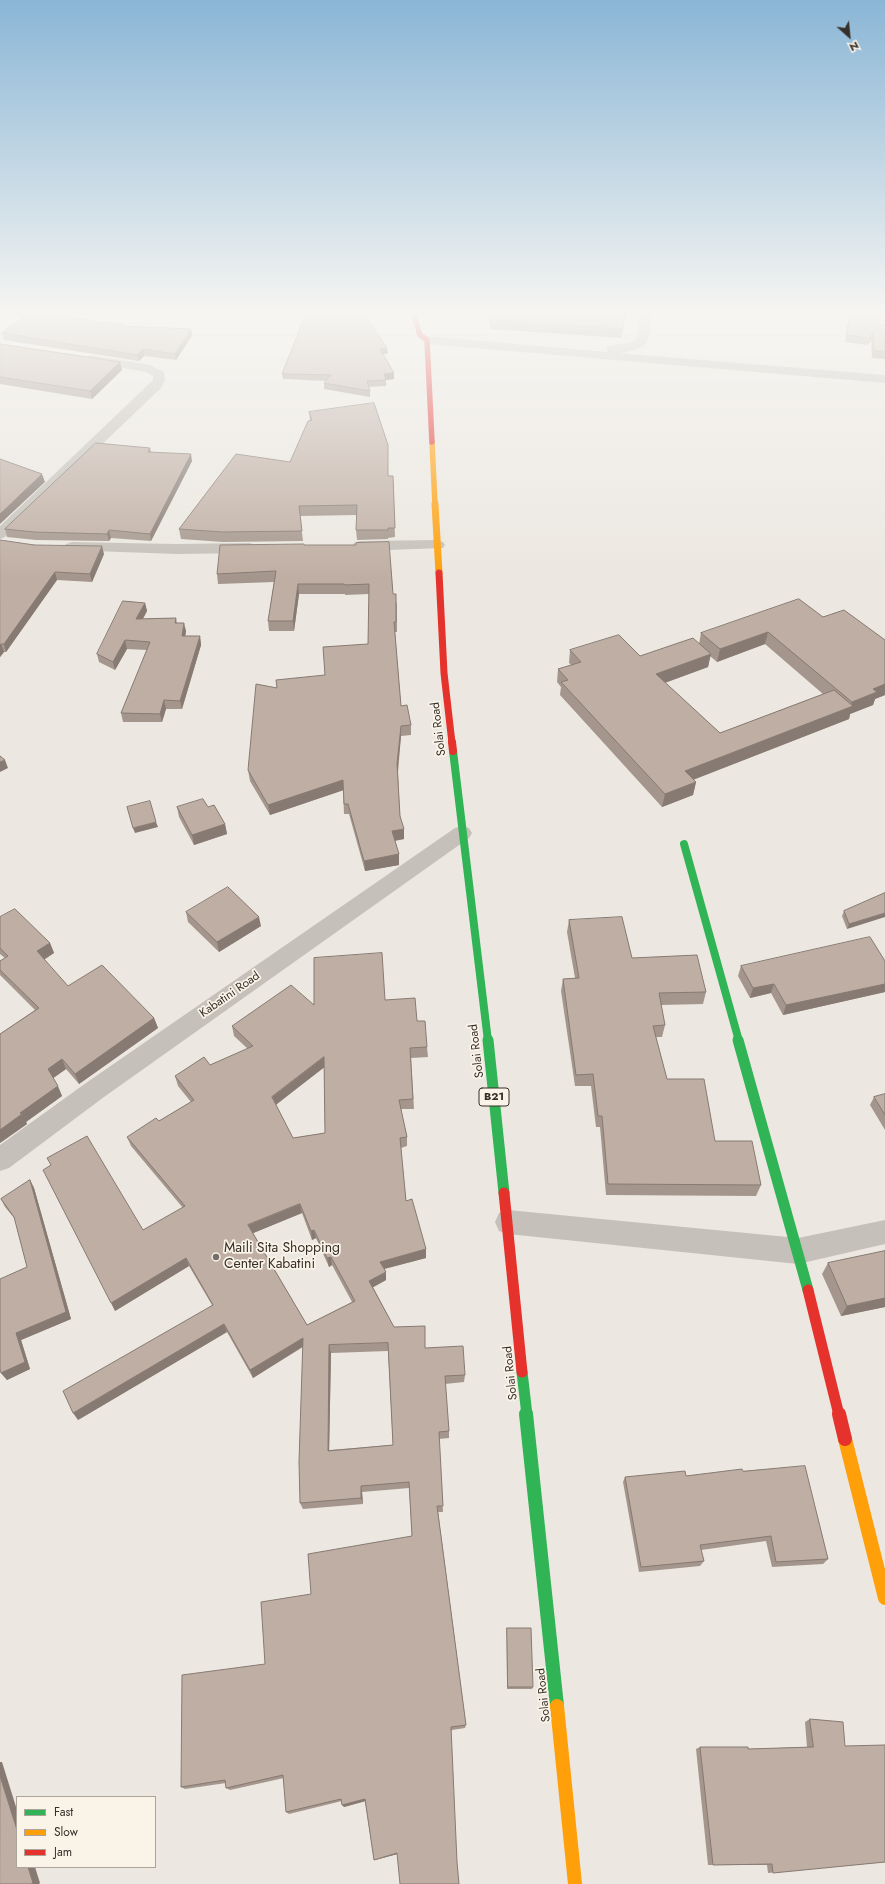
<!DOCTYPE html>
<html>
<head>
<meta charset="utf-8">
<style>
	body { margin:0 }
	#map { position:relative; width:885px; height:1884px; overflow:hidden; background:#ece8e1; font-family:Jost,sans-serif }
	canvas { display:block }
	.legend { position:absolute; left:16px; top:1796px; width:140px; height:72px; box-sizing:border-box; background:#f9f3e8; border:1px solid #aba49b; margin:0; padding:5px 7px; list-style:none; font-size:12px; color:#362e28 }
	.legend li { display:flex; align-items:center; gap:8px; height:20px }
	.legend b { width:20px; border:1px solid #aba49b }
	.north { position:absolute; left:829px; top:16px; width:40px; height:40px; -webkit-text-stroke:3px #f9f3e8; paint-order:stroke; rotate:153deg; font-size:11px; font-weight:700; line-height:16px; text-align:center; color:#362e28 }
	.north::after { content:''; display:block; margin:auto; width:14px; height:18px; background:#362e28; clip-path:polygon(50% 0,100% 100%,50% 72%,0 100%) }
</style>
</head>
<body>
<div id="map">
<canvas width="885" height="1884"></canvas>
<ul class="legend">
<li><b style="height:5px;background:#30b455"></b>Fast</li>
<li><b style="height:5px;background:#ff9f0a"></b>Slow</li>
<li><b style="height:5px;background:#e5322d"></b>Jam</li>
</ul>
<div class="north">N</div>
</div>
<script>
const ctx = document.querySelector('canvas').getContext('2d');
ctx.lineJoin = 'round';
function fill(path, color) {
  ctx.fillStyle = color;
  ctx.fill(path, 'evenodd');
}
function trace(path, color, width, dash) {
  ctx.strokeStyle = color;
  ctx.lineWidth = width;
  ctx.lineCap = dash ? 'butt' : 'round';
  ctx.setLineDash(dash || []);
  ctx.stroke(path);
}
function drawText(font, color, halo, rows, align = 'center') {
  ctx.font = font + ' Jost,sans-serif';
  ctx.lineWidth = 3.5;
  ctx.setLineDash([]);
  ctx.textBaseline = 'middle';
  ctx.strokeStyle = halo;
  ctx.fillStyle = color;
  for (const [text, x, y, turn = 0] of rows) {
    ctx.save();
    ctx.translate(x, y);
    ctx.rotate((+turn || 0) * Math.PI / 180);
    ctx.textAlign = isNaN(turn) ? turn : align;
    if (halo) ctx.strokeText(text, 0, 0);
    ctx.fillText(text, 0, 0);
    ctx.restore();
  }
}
const street = new Path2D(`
	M 639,315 L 651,315 C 652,342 647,350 619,353 L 885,375 L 885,383 L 427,344 L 421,340 L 427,336 L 608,352 L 606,349 L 608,346 C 634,340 640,349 639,315 Z
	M 853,315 L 885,315 L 885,322 L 859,319 Z
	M 92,355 L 150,365 L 164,372 L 165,380 L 161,388 L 5,537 L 0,539 L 0,526 L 153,380 L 153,376 L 146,372 L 88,362 L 86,359 L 88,356 Z
	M 437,540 L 443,542 L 445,545 L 443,548 L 360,551 L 354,549 L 352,546 L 354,543 L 360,541 Z
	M 72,542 L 176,544 L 250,543 L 256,545 L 258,548 L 256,551 L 250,553 L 176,554 L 66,550 L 64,547 L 66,544 Z
	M 462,826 L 469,828 L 472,833 L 469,838 L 104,1097 L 9,1168 L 0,1171 L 0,1145 L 86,1083 L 455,828 Z
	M 508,1210 L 798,1238 L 885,1220 L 885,1244 L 798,1264 L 508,1234 L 499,1231 L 495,1222 L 499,1213 Z`);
const fastFar2 = new Path2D(`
	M 453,751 L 488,1041
	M 684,844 L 739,1041`);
const fastFar1 = new Path2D(`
	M 488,1040 L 504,1193
	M 738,1040 L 808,1290
	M 522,1372 L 527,1415`);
const fast = new Path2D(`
	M 526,1414 L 557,1706`);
const slowFar2 = new Path2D(`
	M 432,442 L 435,505`);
const slowFar1 = new Path2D(`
	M 435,504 L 439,573`);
const slow = new Path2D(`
	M 845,1439 L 885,1598
	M 557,1706 L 575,1884`);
const jamFar4 = new Path2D(`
	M 414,315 L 420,335 L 427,340 L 432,442`);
const jamFar3 = new Path2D(`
	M 439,573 L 444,673 L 452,743`);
const jamFar2 = new Path2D(`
	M 452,742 L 453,751`);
const jamFar1 = new Path2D(`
	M 504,1193 L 522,1372
	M 808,1290 L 839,1415`);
const jam = new Path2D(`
	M 839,1414 L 845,1439`);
const wall = new Path2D(`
	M 309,315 L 365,315 L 388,353 L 383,354 L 394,373 L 394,379 L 386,380 L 386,386 L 368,387 L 370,391 L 370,397 L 324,389 L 324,383 L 326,381 L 283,379 L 282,374 L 309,318 Z
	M 487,315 L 628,315 L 624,320 L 622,338 L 490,329 L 490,321 Z
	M 849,315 L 868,315 L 879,323 L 878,325 L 885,325 L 885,359 L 872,358 L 871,339 L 868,345 L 845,342 Z
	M 124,326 L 191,329 L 192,336 L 176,360 L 144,356 L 139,361 L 4,340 L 2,333 Z
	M 0,344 L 120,362 L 122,370 L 92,399 L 0,384 Z
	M 309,412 L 388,445 L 388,476 L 393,476 L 395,537 L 388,538 L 388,539 L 357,540 L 356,530 L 357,515 L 300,516 L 303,541 L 223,542 L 181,539 L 179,529 L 290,462 L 310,420 Z
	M 150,448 L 151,452 L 192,461 L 151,541 L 111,538 L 109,541 L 36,540 L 7,537 L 5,529 Z
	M 0,540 L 104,554 L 92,582 L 57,580 L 6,652 L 4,652 L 0,657 Z
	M 304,545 L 393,594 L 397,604 L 397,632 L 395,632 L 401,706 L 411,725 L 411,735 L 401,736 L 398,773 L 400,816 L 404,839 L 395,841 L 399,854 L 399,865 L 365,871 L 349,814 L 344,814 L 343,790 L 270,815 L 250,781 L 248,770 L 277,688 L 325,675 L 368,644 L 369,594 L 345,595 L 345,594 L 299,594 L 294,631 L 269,631 L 268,621 L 274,582 L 218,584 L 217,574 Z
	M 145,603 L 147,611 L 143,619 L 176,618 L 177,623 L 186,631 L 185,636 L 200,636 L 201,645 L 182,709 L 166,709 L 162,722 L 123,722 L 121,713 L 147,650 L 127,649 L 115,670 L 99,662 L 97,654 Z
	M 823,617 L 885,640 L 885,695 L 875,699 L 873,705 L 850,714 L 849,719 L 693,780 L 696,782 L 693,795 L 662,807 L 560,695 L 561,687 L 557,682 L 558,669 L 571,665 L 569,663 L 570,650 L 640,656 L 699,644 L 701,633 ZM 765,644 L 823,694 L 720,733 L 665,683 L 708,667 L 710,656 L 717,662 Z
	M 177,807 L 208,807 L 225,824 L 227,834 L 194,845 L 179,817 Z
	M 885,893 L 847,929 L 842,916 L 844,911 Z
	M 186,912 L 261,926 L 219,952 L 188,922 Z
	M 0,917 L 50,943 L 54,953 L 44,960 L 68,986 L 154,1018 L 158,1028 L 79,1084 L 66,1069 L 53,1078 L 62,1096 L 26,1122 L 27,1124 L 0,1143 L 0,1034 L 35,1010 L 0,975 L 0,961 L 5,958 L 0,954 Z
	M 569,920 L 632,958 L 706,992 L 703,1004 L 661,1005 L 665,1025 L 662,1037 L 656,1037 L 667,1079 L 715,1141 L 761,1185 L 756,1196 L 606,1195 L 600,1127 L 596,1127 L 591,1086 L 575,1086 L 561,991 L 563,979 L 575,978 L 567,932 Z
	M 885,961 L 885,992 L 783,1015 L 771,993 L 750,998 L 738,976 L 741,966 Z
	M 385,1000 L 417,1021 L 427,1047 L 428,1057 L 411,1058 L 414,1109 L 401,1109 L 407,1137 L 407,1146 L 401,1148 L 406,1201 L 426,1249 L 426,1258 L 384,1269 L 386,1272 L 386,1280 L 373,1287 L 394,1327 L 465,1375 L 464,1382 L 445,1384 L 449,1431 L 449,1438 L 439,1439 L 443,1512 L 438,1512 L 466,1725 L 465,1728 L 452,1730 L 397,1854 L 375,1860 L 374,1860 L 365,1801 L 344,1807 L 342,1801 L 289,1814 L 286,1812 L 284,1778 L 230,1790 L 226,1788 L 226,1783 L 185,1789 L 181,1787 L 265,1664 L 311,1594 L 412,1536 L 409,1488 L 362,1492 L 363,1504 L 303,1509 L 300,1503 L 303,1347 L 253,1378 L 227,1332 L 78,1420 L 212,1305 L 189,1266 L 115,1311 L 143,1230 L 183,1208 L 131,1146 L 127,1137 L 159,1121 L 191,1102 L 178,1086 L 175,1076 L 210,1065 L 248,1049 L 234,1036 L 232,1026 L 314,1005 ZM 324,1067 L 325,1133 L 293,1138 L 276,1105 ZM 302,1213 L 312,1240 L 316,1238 L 329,1267 L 332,1265 L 352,1302 L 307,1325 L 253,1233 ZM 388,1351 L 393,1445 L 329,1450 L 331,1353 Z
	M 885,1094 L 885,1130 L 870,1105 L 874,1097 Z
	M 30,1180 L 34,1188 L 71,1319 L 21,1340 L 30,1369 L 7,1380 L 1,1373 L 27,1267 L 15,1219 L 5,1207 L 1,1199 Z
	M 885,1251 L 885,1307 L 841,1316 L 822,1274 L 828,1263 Z
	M 743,1471 L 828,1559 L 823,1564 L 772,1567 L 766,1541 L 701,1550 L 704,1561 L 700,1566 L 639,1572 L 623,1482 L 625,1477 L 686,1476 Z
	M 507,1628 L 533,1687 L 532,1689 L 507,1689 Z
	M 810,1719 L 845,1746 L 885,1862 L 768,1873 L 767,1865 L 708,1865 L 696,1749 L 700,1747 L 748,1749 L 807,1747 L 805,1722 Z`);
const shadedWall = new Path2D(`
	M 625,315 L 628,315 L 624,320 Z
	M 881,316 L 879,323 L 875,331 L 877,325 Z
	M 191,329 L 192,336 L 176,360 L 175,354 Z
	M 873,332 L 871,339 L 868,345 L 870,338 Z
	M 387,348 L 388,353 L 380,355 L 380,349 Z
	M 143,349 L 144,356 L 139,361 L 137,355 Z
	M 120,362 L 122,370 L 92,399 L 90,391 Z
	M 394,373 L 394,379 L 385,380 L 384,374 Z
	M 191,454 L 192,461 L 151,541 L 150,534 Z
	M 42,474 L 45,482 L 0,524 L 0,514 Z
	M 109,530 L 111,538 L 109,541 L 107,534 Z
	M 102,546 L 104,554 L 92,582 L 90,574 Z
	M 55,572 L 57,580 L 6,652 L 4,644 Z
	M 298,584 L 299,594 L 294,631 L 293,621 Z
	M 145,603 L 147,611 L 138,627 L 136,619 Z
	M 184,623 L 186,631 L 184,644 L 182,636 Z
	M 768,632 L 765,644 L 717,662 L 720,649 Z
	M 200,636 L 201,645 L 182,709 L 180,701 Z
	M 125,640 L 127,649 L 115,670 L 113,662 Z
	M 1,644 L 4,652 L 0,657 L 0,645 Z
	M 711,654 L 708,667 L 653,687 L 656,674 Z
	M 885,684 L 885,695 L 875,699 L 873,705 L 850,714 L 849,719 L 682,784 L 685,771 L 850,707 L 852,702 L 873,689 Z
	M 164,700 L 166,709 L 162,722 L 160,714 Z
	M 401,726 L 401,736 L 397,775 L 397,764 Z
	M 5,760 L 8,768 L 0,772 L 0,762 Z
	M 343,780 L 344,790 L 270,815 L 268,805 Z
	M 696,782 L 693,795 L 662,807 L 665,794 Z
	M 156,822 L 158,827 L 135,833 L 133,828 Z
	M 225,824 L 227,834 L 194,845 L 192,835 Z
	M 404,829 L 404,839 L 392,841 L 392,831 Z
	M 399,854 L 399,865 L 365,871 L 364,861 Z
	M 885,913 L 885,917 L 847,929 L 849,924 Z
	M 259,917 L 261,926 L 219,952 L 217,942 Z
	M 50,943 L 54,953 L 41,961 L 37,951 Z
	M 774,984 L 771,993 L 750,998 L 753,988 Z
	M 885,984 L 885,992 L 783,1015 L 786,1005 Z
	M 154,1018 L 158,1028 L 79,1084 L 75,1074 Z
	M 324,1057 L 326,1066 L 274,1106 L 272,1097 Z
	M 62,1059 L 66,1069 L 52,1079 L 48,1069 Z
	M 58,1086 L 62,1096 L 26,1122 L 27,1124 L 0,1143 L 0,1130 L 20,1113 Z
	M 30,1180 L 34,1188 L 71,1319 L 21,1340 L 30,1369 L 7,1380 L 1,1373 L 16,1333 L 66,1312 Z
	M 300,1204 L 302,1213 L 251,1234 L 248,1225 Z
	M 314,1230 L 316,1238 L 312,1240 L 311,1231 Z
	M 426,1249 L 426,1258 L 380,1270 L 380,1262 Z
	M 331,1257 L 332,1265 L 329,1267 L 327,1258 Z
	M 186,1258 L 189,1266 L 115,1311 L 111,1303 Z
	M 386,1272 L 386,1280 L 370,1289 L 369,1281 Z
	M 885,1298 L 885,1307 L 841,1316 L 847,1306 Z
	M 224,1324 L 227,1332 L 78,1420 L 73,1413 Z
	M 303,1338 L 305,1345 L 253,1378 L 250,1370 Z
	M 329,1345 L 331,1353 L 329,1457 L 328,1451 Z
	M 361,1486 L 362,1492 L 363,1504 L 361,1498 Z
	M 0,1762 L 2,1762 L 17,1810 L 17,1830 L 0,1776 Z
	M 365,1799 L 366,1801 L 344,1807 L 342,1805 Z
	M 397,1853 L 398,1854 L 375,1860 L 374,1860 Z
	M 28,1867 L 35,1867 L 40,1883 L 39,1884 L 31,1884 Z`);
const building = new Path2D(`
	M 26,315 L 49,315 L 124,325 L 122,326 L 191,329 L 175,354 L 143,349 L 137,355 L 2,333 Z
	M 310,315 L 365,315 L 387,348 L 380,349 L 394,373 L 384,374 L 386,380 L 367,381 L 370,391 L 324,383 L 331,375 L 282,374 L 304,318 L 313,318 Z
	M 491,315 L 625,315 L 623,329 L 490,321 L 492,316 Z
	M 850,315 L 868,315 L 881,316 L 877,325 L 885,325 L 885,352 L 874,351 L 873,332 L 870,338 L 847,335 Z
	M 0,344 L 120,362 L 90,391 L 0,377 Z
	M 374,403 L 388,445 L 388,476 L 393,476 L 395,528 L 388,528 L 388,530 L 356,530 L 357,505 L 299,506 L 302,531 L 222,532 L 179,529 L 236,454 L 290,462 L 308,421 L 312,420 L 309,412 Z
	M 96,443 L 150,448 L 148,452 L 191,454 L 150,534 L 109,530 L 107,534 L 34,532 L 5,529 Z
	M 0,459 L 42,474 L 0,514 Z
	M 0,540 L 34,545 L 102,546 L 90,574 L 55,572 L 4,644 L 1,644 L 0,645 Z
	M 389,542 L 393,594 L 396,594 L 396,622 L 394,622 L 401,706 L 407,705 L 411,725 L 401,726 L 397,764 L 400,816 L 404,829 L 392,831 L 399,854 L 364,861 L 348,804 L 344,804 L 343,780 L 268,805 L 248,770 L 256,684 L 277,688 L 276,680 L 325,675 L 323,647 L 368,644 L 369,584 L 345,585 L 344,584 L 298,584 L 293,621 L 268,621 L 276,571 L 217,574 L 220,545 L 304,544 L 304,545 L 356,545 L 356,543 Z
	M 799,599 L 823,617 L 844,610 L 885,640 L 885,684 L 873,689 L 877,692 L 852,702 L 768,632 L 720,649 L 701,633 Z
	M 123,601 L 145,603 L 136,619 L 176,618 L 175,623 L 184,623 L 182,636 L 200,636 L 180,701 L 164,700 L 160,714 L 121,713 L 150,642 L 125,640 L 113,662 L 97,654 Z
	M 619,635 L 640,656 L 693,638 L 711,654 L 656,674 L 720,733 L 834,690 L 853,706 L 685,771 L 696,782 L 665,794 L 561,682 L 568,680 L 558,669 L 581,662 L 570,650 Z
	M 0,756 L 5,760 L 0,762 Z
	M 203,799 L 208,807 L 214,805 L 225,824 L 192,835 L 177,807 Z
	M 150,801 L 156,822 L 133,828 L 127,807 Z
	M 228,887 L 259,917 L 217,942 L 186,912 Z
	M 885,893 L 885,913 L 849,924 L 844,911 Z
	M 15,909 L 50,943 L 37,951 L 68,986 L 102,965 L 154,1018 L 75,1074 L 62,1059 L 48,1069 L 58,1086 L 20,1113 L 22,1114 L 0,1130 L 0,1034 L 39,1008 L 0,970 L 0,961 L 8,956 L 0,948 L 0,917 Z
	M 622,917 L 632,958 L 697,955 L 706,992 L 659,993 L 665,1025 L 653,1026 L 667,1079 L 704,1079 L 715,1141 L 752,1141 L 761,1185 L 608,1184 L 602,1116 L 598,1116 L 593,1074 L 576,1075 L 563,979 L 579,978 L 569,920 Z
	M 870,937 L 885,961 L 885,984 L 786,1005 L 774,984 L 753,988 L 741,966 Z
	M 382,953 L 385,1000 L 415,998 L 417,1021 L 425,1021 L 427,1047 L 410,1048 L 413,1099 L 399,1100 L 407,1137 L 400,1138 L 406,1201 L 412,1199 L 426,1249 L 380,1262 L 386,1272 L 369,1281 L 394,1327 L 425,1326 L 425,1348 L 463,1346 L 465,1375 L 445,1376 L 449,1431 L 439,1432 L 443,1506 L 437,1506 L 466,1725 L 451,1727 L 457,1862 L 459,1884 L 400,1884 L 397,1853 L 374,1860 L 365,1799 L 342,1805 L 341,1799 L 286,1812 L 283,1775 L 226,1788 L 225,1780 L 181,1787 L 182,1675 L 265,1664 L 261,1602 L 311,1594 L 308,1554 L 412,1536 L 409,1482 L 361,1486 L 361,1498 L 300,1503 L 299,1462 L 303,1338 L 250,1370 L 224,1324 L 73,1413 L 63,1391 L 213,1305 L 186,1258 L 111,1303 L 43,1170 L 51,1165 L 47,1158 L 87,1136 L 143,1230 L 185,1206 L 127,1137 L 156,1118 L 159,1121 L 194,1100 L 175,1076 L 204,1057 L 210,1065 L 253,1046 L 232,1026 L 291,985 L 314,1005 L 314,958 ZM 324,1057 L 325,1133 L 293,1138 L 272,1097 ZM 300,1204 L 311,1231 L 314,1230 L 327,1258 L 331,1257 L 355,1301 L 307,1325 L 248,1225 ZM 388,1343 L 393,1445 L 328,1451 L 329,1345 Z
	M 885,1094 L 885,1115 L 874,1097 Z
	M 30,1180 L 66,1312 L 16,1333 L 25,1362 L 1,1373 L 0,1369 L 0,1279 L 27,1267 L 14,1217 L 1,1199 Z
	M 885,1251 L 885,1298 L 847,1306 L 828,1263 Z
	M 805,1466 L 828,1559 L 776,1562 L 771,1536 L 700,1545 L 704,1561 L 641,1567 L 625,1477 L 685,1471 L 686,1476 L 742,1469 L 743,1471 Z
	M 507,1628 L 531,1628 L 533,1687 L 508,1687 Z
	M 810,1719 L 843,1722 L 845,1746 L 885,1745 L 885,1862 L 773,1873 L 772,1864 L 713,1865 L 700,1747 L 748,1747 L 748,1749 L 813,1747 Z
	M 0,1776 L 17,1830 L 17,1867 L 28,1867 L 33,1883 L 31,1884 L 0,1884 Z`);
const markers = [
	[216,1257,4,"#766f69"]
];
const shields = [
	[494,1097,30]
];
const shieldNames = [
	["B21",494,1097]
];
const streetNames = [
	["Solai Road",439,729,-97],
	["Kabatini Road",230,995,-35],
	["Solai Road",477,1051,-97],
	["Solai Road",511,1373,-96],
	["Solai Road",544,1695,-96]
];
const nearPoinames = [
	["Maili Sita Shopping",224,1249],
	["Center Kabatini",224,1265]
];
fill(street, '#c5c0b9');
trace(fastFar2, '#30b455', 8);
trace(fastFar1, '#30b455', 11);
trace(fast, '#30b455', 14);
trace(slowFar2, '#ff9f0a', 5.5);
trace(slowFar1, '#ff9f0a', 7);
trace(slow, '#ff9f0a', 14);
trace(jamFar4, '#e5322d', 5.5);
trace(jamFar3, '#e5322d', 7);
trace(jamFar2, '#e5322d', 8);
trace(jamFar1, '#e5322d', 11);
trace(jam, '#e5322d', 14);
fill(wall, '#a4968c');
fill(shadedWall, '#867a72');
fill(building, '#bfaea3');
trace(building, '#867a72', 1);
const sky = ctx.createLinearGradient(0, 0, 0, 578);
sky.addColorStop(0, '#8ab6d6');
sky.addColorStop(0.54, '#f6f5f2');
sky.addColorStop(1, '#f6f5f200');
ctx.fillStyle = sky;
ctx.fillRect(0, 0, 885, 578);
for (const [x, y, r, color] of markers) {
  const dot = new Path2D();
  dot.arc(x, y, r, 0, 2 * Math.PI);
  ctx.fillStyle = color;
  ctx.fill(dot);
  trace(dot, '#f9f3e8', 1.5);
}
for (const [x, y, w] of shields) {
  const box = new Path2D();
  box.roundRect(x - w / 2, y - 9, w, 18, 3);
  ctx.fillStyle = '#f9f3e8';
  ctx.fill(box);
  trace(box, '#362e28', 1);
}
drawText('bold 11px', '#362e28', null, shieldNames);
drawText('12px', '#362e28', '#f9f3e8', streetNames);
drawText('14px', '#362e28', '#f9f3e8', nearPoinames, 'left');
</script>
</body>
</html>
